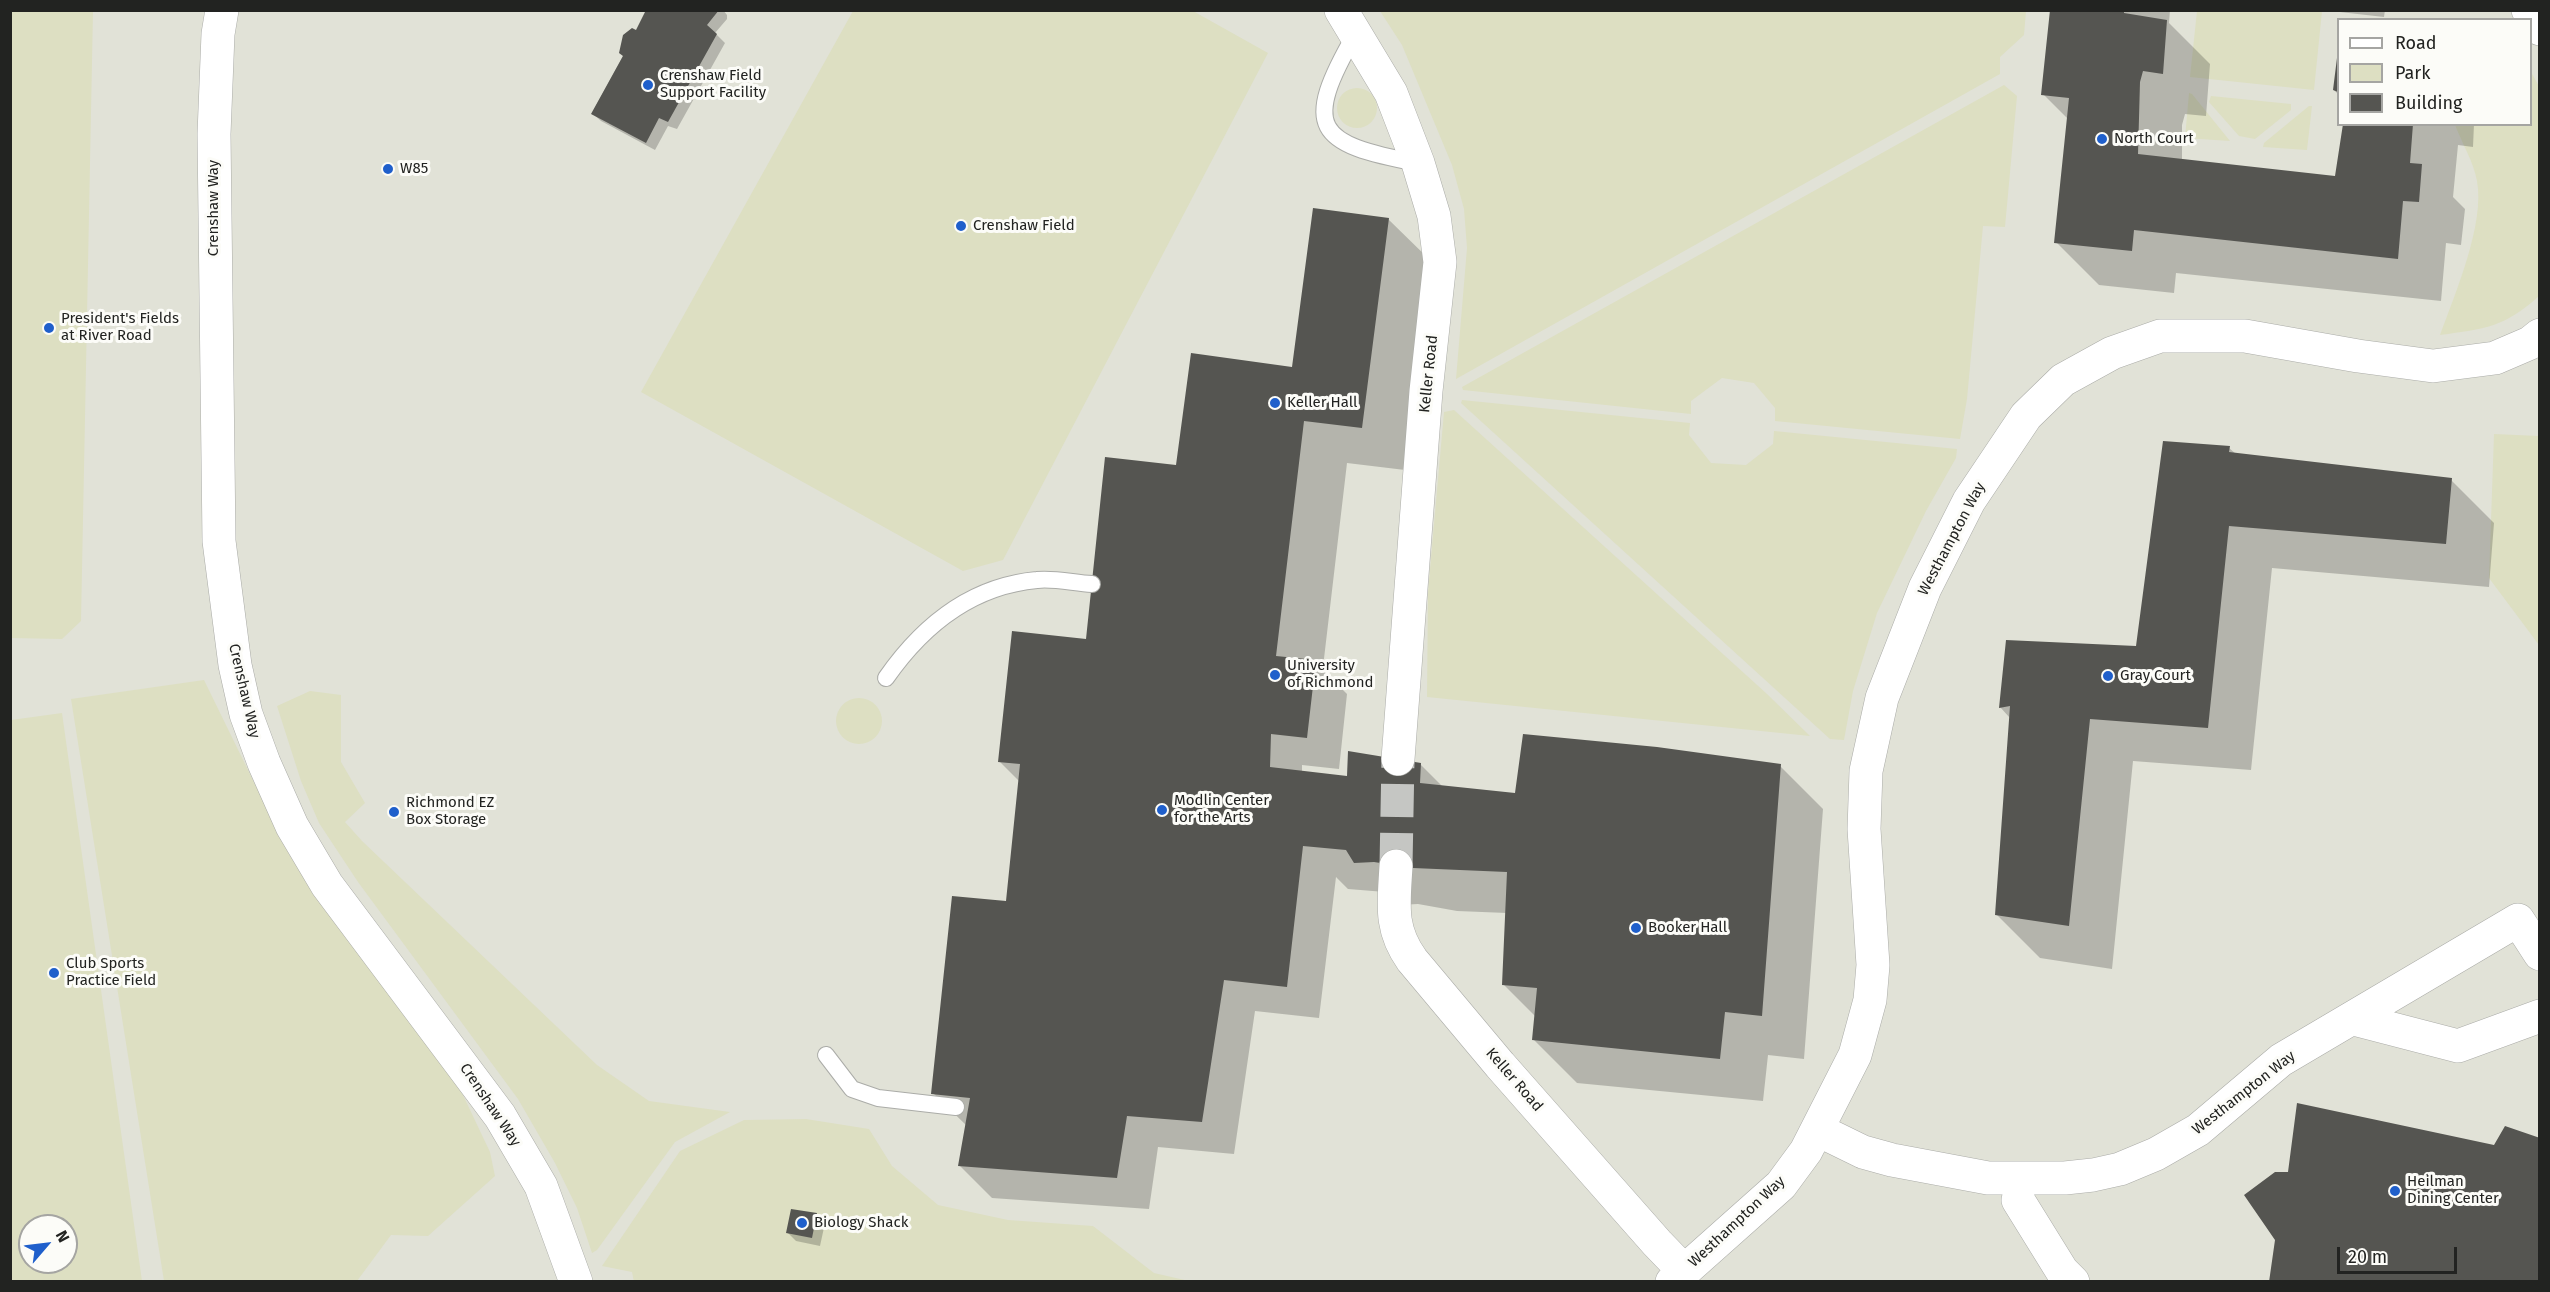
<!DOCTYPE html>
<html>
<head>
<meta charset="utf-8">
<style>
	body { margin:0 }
	#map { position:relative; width:2550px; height:1292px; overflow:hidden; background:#eeefeb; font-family:"Fira Sans",sans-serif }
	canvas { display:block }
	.frame { position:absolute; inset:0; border:12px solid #222321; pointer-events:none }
	.legend { position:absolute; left:2337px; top:18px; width:195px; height:108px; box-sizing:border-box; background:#fcfcf8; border:2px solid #a5a5a2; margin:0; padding:8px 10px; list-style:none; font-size:18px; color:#222321 }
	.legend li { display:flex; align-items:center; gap:12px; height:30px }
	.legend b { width:30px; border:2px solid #a5a5a2 }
	.north { position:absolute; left:18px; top:1214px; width:60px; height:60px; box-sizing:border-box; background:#fcfcf8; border:2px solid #a5a5a2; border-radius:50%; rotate:62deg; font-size:16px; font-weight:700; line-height:24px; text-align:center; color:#222321 }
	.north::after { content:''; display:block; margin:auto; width:21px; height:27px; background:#1f5fcb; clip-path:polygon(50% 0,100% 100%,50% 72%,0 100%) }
	.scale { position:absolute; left:2337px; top:1247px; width:120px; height:27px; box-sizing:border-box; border:3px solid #222321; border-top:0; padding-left:8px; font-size:18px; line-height:21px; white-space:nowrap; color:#222321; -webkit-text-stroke:4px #fcfcf8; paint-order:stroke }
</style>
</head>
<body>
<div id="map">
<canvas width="2550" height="1292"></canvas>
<div class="frame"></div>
<ul class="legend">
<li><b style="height:8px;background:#fff"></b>Road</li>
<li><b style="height:16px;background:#dddfc2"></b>Park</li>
<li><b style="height:16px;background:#555551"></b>Building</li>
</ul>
<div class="north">N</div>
<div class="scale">20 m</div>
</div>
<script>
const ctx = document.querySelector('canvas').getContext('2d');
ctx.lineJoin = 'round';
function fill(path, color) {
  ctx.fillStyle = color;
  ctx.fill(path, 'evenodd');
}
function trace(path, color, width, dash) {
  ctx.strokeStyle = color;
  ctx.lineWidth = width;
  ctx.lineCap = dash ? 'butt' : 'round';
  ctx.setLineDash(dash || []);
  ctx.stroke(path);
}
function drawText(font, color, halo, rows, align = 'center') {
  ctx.font = font + ' "Fira Sans",sans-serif';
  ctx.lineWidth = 6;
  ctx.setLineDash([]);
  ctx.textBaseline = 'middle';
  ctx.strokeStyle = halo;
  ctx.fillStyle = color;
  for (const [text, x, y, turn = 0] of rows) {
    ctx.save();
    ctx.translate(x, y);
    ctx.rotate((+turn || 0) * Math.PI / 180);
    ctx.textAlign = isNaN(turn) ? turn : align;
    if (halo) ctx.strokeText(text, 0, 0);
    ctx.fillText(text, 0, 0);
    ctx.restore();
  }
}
const built = new Path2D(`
	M 11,11 L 2539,11 L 2539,1281 L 11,1281 ZM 2338,20 L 2530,20 L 2530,124 L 2338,124 ZM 30,1226 L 66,1226 L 66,1262 L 30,1262 Z`);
const green = new Path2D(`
	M 10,11 L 93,11 L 81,621 L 62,639 L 11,638 Z
	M 853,11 L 1193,11 L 1268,53 L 1003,560 L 963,571 L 641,392 Z
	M 1380,11 L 2026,11 L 2024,35 L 2000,57 L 2000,74 L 1456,379 L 1467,248 L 1464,209 L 1452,165 L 1402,45 Z
	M 2197,11 L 2322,11 L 2314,90 L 2190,77 Z
	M 2531,72 L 2540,88 L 2539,296 C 2505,327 2485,329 2440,335 C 2455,294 2485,224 2477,181 C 2474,163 2462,143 2455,125 L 2530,124 Z
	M 2004,85 L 2017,96 L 2005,227 L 1983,226 L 1967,399 L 1960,439 L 1775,421 L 1775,408 L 1754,383 L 1722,378 L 1691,401 L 1691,414 L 1463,390 L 1462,387 Z
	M1337 108a20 20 0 1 1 40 0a20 20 0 1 1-40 0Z
	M 2189,93 L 2192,94 L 2230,141 L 2185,138 Z
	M 2211,96 L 2291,104 L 2291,110 L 2255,139 L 2239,136 L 2209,102 Z
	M 2309,106 L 2312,106 L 2307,150 L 2263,147 L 2264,143 Z
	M 1462,400 L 1690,423 L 1689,435 L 1711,463 L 1746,465 L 1773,444 L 1774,431 L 1957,449 L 1956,458 L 1926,511 L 1877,613 L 1853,691 L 1844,740 L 1830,739 L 1461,403 Z
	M 1454,410 L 1767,694 L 1810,736 L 1427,697 L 1428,592 L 1444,412 Z
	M 2494,434 L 2539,436 L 2539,645 L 2489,578 Z
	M 204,680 L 290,856 L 462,1093 L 490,1152 L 495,1176 L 428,1236 L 391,1235 L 357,1281 L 164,1281 L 71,699 Z
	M 310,691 L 341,695 L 341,762 L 365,803 L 345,822 L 362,841 L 597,1065 L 649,1101 L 730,1112 L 675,1142 L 597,1250 L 592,1253 L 577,1208 L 555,1163 L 518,1099 L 358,882 L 319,823 L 301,781 L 277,706 Z
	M836 721a23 23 0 1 1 46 0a23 23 0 1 1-46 0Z
	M 62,713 L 142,1281 L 11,1281 L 11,720 ZM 30,1226 L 66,1226 L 66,1262 L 30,1262 Z
	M 806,1119 L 869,1129 L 892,1166 L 938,1205 L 1008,1220 L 1093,1226 L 1154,1273 L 1189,1281 L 634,1282 L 632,1272 L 602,1266 L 680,1151 L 744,1120 Z`);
const shadow = new Path2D(`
	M 648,10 L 723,10 L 727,15 L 727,19 L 715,33 L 725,43 L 677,129 L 668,126 L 655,150 L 601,121 L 592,113 Z
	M 2052,10 L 2170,10 L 2169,23 L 2210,64 L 2206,116 L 2185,114 L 2182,125 L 2182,161 L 2336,178 L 2344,124 L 2474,124 L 2473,147 L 2458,145 L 2453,197 L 2465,209 L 2461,245 L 2446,243 L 2441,301 L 2176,273 L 2174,293 L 2099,285 L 2056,242 L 2069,120 L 2043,94 Z
	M 2322,10 L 2385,10 L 2384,17 Z
	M 2338,57 L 2338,94 L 2334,90 Z
	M 1388,219 L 1432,262 L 1405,470 L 1347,463 L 1323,667 L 1320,667 L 1347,694 L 1339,769 L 1302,765 L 1302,773 L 1348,777 L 1420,764 L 1443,787 L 1516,795 L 1780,766 L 1823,809 L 1804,1059 L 1768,1055 L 1763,1101 L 1577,1083 L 1534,1040 L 1536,1017 L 1503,984 L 1507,913 L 1457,911 L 1418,904 L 1399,905 L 1385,892 L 1348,889 L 1336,877 L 1319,1018 L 1255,1011 L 1234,1154 L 1158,1147 L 1149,1209 L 992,1198 L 960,1166 L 967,1126 L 933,1093 L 1007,903 L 1020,782 L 999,761 L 1088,641 L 1176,466 L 1294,368 Z
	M 2229,448 L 2236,454 L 2451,480 L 2494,523 L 2489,587 L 2272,568 L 2251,770 L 2133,761 L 2112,969 L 2040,958 L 1997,915 L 2010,718 L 2000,707 L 2138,647 Z
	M 816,1215 L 825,1223 L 820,1246 L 796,1241 L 788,1233 Z`);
const building = new Path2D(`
	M 646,10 L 719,10 L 707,25 L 717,34 L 668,122 L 659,118 L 646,143 L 591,114 L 623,56 L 619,53 L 623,35 L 632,28 L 636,30 Z
	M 2050,10 L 2124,10 L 2124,13 L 2167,20 L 2163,74 L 2143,71 L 2140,82 L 2138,154 L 2335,176 L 2343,124 L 2413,124 L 2410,163 L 2422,164 L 2419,202 L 2403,201 L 2398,259 L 2134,230 L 2132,251 L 2054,243 L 2069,98 L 2041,95 Z
	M 2337,58 L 2338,58 L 2338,92 L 2333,90 Z
	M 1313,208 L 1389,218 L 1362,428 L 1304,421 L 1276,656 L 1316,660 L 1307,738 L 1271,734 L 1270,767 L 1347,776 L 1348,751 L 1421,763 L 1420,783 L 1515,793 L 1523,734 L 1657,747 L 1781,764 L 1762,1016 L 1725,1012 L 1720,1059 L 1532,1040 L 1537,988 L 1502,985 L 1507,872 L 1413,868 L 1374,862 L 1354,863 L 1346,850 L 1303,846 L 1287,987 L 1224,980 L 1202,1122 L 1127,1116 L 1117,1178 L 958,1166 L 970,1098 L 931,1094 L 952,896 L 1006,901 L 1020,764 L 998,762 L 1012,631 L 1086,639 L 1105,457 L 1176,465 L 1191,353 L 1292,367 Z
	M 2163,441 L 2230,446 L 2229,452 L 2452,478 L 2446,544 L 2229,526 L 2208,728 L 2090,719 L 2069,926 L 1995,915 L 2010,706 L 1999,708 L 2006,640 L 2136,646 Z
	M 2297,1103 L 2494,1145 L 2505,1126 L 2540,1138 L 2540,1282 L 2269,1282 L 2275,1240 L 2244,1195 L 2275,1172 L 2288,1172 Z
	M 791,1209 L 817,1213 L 812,1238 L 786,1233 Z`);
const streetTunnel = new Path2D(`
	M 1396,866 L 1398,759`);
const lane = new Path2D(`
	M 1356,33 C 1301,128 1315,144 1418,163
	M 886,678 C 923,625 971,586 1037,580 C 1054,578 1074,583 1092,584
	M 826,1055 L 852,1089 L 878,1098 L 956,1107`);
const street = new Path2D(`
	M 222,10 L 218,34 L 214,134 L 219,541 L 235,665 L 246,714 L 264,763 L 292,826 L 327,885 L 500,1116 L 541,1186 L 576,1282
	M 1341,10 L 1391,93 L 1418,163 L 1434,216 L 1440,262 L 1426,391 L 1398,759
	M 2528,10 L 2540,29
	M 1396,866 C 1394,903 1389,928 1412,960 L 1500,1065 L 1657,1243 L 1684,1271
	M 2354,1019 L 2458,1046 L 2540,1016
	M 1818,1130 L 1863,1152 L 1892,1160 L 1988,1178 L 2065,1178 L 2093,1175 L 2120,1169 L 2156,1154 L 2198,1130 L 2281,1060 L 2518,920 L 2540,954
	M 2018,1200 L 2062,1271 L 2073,1282
	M 1672,1282 L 1781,1185 L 1806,1151 L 1855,1055 L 1870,1000 L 1873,965 L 1864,829 L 1866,771 L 1882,698 L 1925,588 L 1969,501 L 2026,416 L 2063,380 L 2112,353 L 2160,336 L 2245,336 L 2358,356 L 2433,366 L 2495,358 L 2530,343 L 2540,335`);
const markers = [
	[648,85,6,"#1f5fcb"],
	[2102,139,6,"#1f5fcb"],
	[388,169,6,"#1f5fcb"],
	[961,226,6,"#1f5fcb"],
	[49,328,6,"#1f5fcb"],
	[1275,403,6,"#1f5fcb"],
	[1275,675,6,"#1f5fcb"],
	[2108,676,6,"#1f5fcb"],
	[1162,810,6,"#1f5fcb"],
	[394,812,6,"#1f5fcb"],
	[1636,928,6,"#1f5fcb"],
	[54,973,6,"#1f5fcb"],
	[2395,1191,6,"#1f5fcb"],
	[802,1223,6,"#1f5fcb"]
];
const poiNames = [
	["Crenshaw Field",660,76],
	["Support Facility",660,93],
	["North Court",2114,139],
	["W85",400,169],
	["Crenshaw Field",973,226],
	["President's Fields",61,319],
	["at River Road",61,336],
	["Keller Hall",1287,403],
	["University",1287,666],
	["of Richmond",1287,683],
	["Gray Court",2120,676],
	["Modlin Center",1174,801],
	["for the Arts",1174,818],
	["Richmond EZ",406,803],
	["Box Storage",406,820],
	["Booker Hall",1648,928],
	["Club Sports",66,964],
	["Practice Field",66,981],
	["Heilman",2407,1182],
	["Dining Center",2407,1199],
	["Biology Shack",814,1223]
];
const streetNames = [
	["Crenshaw Way",214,208,-90],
	["Keller Road",1429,374,-84],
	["Westhampton Way",1952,539,-62],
	["Crenshaw Way",244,691,77],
	["Keller Road",1514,1080,49],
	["Westhampton Way",2244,1093,-38],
	["Crenshaw Way",490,1105,56],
	["Westhampton Way",1737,1222,-43]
];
fill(built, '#e1e2d7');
fill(green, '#dddfc2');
fill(shadow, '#0003');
fill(building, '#555551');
trace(streetTunnel, '#c5c6c3', 33, [33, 16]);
trace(lane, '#abaca8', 18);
trace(street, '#abaca8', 34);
trace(lane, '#fff', 16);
trace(street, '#fff', 33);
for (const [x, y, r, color] of markers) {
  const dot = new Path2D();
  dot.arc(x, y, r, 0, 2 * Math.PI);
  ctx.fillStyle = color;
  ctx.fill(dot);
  trace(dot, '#fcfcf8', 2);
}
drawText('15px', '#222321', '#fcfcf8', poiNames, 'left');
drawText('15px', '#222321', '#fcfcf8', streetNames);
</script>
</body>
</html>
